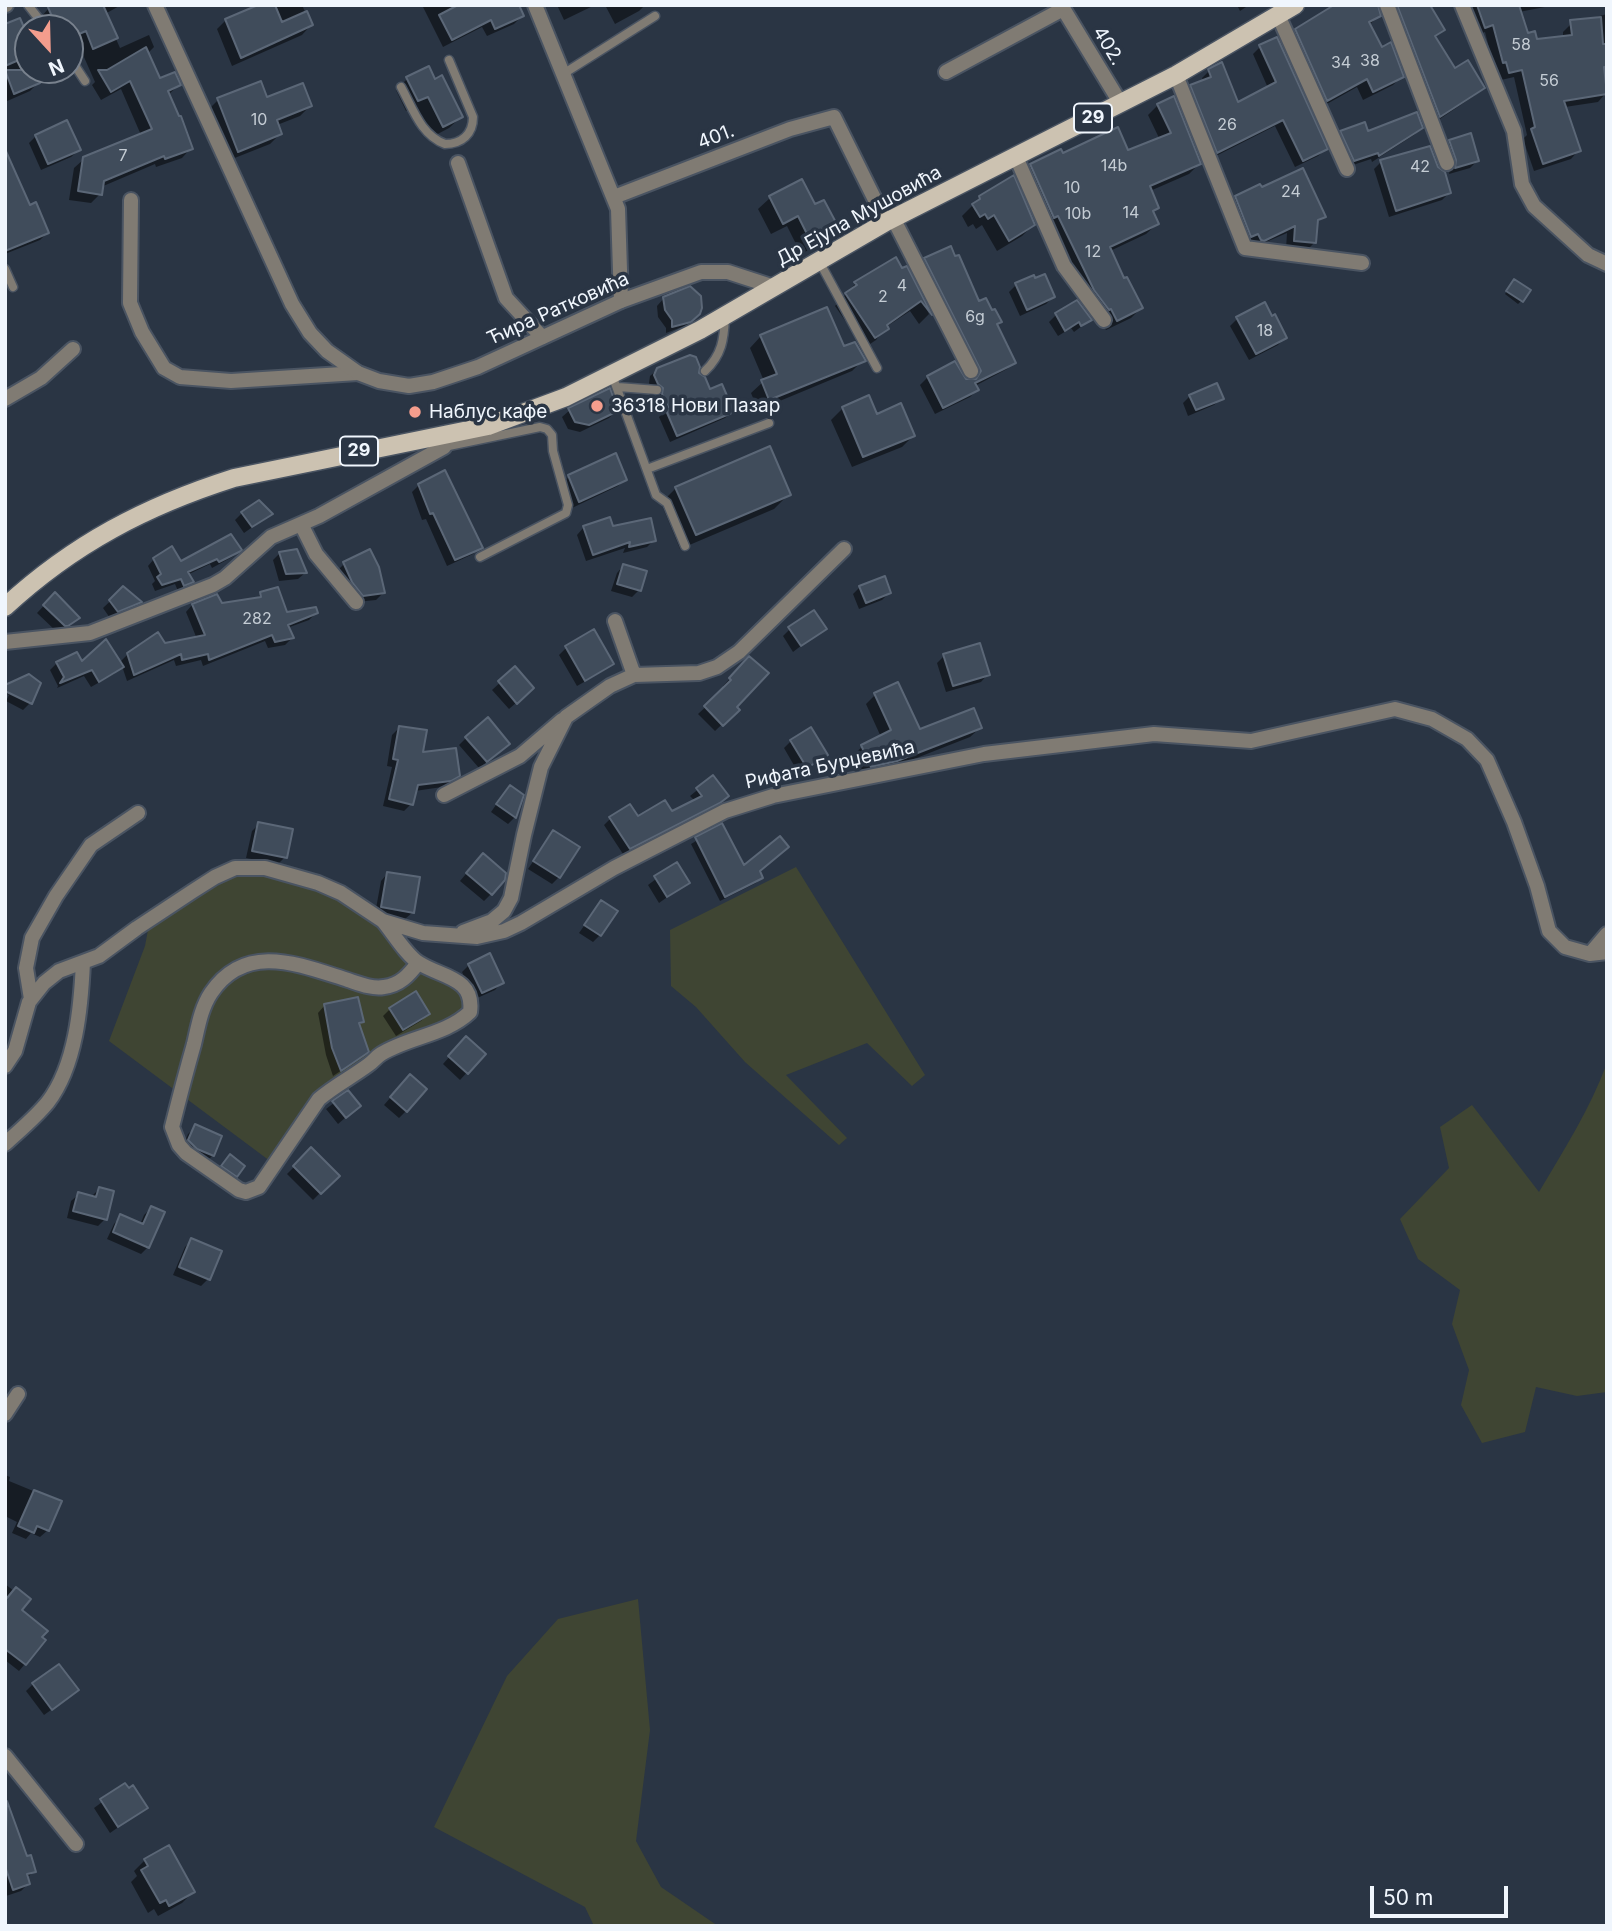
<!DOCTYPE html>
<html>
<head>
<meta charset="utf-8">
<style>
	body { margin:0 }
	#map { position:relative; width:1612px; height:1931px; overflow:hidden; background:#2a3544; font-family:Inter,sans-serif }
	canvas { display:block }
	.frame { position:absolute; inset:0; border:7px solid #f0f6fd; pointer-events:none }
	.north { position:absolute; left:14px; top:14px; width:70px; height:70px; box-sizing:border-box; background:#2a3544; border:2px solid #79828e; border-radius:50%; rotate:158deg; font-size:19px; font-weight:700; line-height:28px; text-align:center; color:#f0f6fd }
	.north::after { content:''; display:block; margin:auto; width:24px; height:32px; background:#f49d8d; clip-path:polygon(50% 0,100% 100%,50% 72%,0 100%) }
	.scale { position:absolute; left:1370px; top:1886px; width:138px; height:32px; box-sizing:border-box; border:4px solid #f0f6fd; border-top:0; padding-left:9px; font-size:21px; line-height:24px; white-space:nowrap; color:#f0f6fd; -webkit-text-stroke:5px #2a3544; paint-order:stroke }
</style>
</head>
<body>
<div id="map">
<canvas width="1612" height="1931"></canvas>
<div class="frame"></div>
<div class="north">N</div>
<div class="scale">50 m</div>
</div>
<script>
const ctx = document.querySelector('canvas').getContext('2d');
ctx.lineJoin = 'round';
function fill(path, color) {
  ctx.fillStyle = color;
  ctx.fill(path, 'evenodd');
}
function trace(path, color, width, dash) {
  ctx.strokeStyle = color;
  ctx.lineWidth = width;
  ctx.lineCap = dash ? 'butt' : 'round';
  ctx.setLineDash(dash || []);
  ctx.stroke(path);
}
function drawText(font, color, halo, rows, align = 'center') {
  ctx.font = font + ' Inter,sans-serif';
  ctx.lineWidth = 7;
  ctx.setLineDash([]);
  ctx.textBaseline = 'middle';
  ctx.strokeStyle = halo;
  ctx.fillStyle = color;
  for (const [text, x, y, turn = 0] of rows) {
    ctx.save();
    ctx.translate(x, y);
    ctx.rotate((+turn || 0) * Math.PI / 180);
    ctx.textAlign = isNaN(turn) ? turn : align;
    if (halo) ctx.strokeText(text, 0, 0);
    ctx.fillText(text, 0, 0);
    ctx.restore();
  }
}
const green = new Path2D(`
	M 796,867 L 925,1075 L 912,1086 L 867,1043 L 786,1075 L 847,1138 L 839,1145 L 745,1062 L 696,1007 L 671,986 L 670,930 Z
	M 225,872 L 283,872 L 383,921 L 418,963 L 457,979 L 471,1003 L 439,1030 L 329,1090 L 274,1164 L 109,1041 L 145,946 L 150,919 Z
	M 1607,1063 L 1607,1392 L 1577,1396 L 1536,1387 L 1525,1432 L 1482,1443 L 1461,1405 L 1469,1370 L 1452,1324 L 1460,1290 L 1418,1259 L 1400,1219 L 1449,1168 L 1440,1127 L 1472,1105 L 1539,1192 C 1564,1150 1590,1109 1607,1063 Z
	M 638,1599 L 650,1730 L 636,1841 L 661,1887 L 718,1926 L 594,1926 L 585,1907 L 434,1827 L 507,1676 L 558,1619 Z`);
const shadow = new Path2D(`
	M 56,5 L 121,5 L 105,14 L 120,48 L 149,35 L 154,47 L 147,54 L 159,81 L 179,85 L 168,95 L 191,148 L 182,158 L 156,167 L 155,164 L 101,187 L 100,194 L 91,203 L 69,200 L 74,168 L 84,159 L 141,135 L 121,89 L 101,100 L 92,85 L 95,82 L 76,39 L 70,42 L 70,28 L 44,28 L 40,18 L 49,8 Z
	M 262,5 L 302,5 L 311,25 L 302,35 L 232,66 L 217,29 L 226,20 Z
	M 422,5 L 517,5 L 522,16 L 514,24 L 487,36 L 482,27 L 443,47 Z
	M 557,5 L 595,5 L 564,20 Z
	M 605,5 L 645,5 L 639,11 L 615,24 Z
	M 1237,5 L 1249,5 L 1240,11 Z
	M 1380,5 L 1428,5 L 1442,30 L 1434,38 L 1455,71 L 1483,87 L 1474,96 L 1431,125 L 1387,11 Z
	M 1466,5 L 1555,5 L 1519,12 L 1527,35 L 1536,41 L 1563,37 L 1563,32 L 1571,24 L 1607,14 L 1607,70 L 1603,73 L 1606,93 L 1598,102 L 1565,107 L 1579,150 L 1571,159 L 1534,171 L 1523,139 L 1527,135 L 1514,77 L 1501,80 L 1498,70 L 1495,71 L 1485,32 L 1477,35 Z
	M 1379,16 L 1369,25 L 1381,49 L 1402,76 L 1393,85 L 1363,100 L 1357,87 L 1318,109 L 1287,39 L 1296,30 Z
	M 5,26 L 28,41 L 28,70 L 48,70 L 36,78 L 38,83 L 30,91 L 5,102 Z
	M 1276,39 L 1326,149 L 1318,156 L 1295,167 L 1275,126 L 1210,159 L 1184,93 L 1191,86 L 1203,80 L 1202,78 L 1209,71 L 1237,104 L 1268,88 L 1253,54 L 1260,47 Z
	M 407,79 L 434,81 L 461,117 L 449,128 L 432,137 L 417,107 L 406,111 L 396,90 Z
	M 218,100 L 310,106 L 300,116 L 277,125 L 280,134 L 270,144 L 227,161 L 208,110 Z
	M 1158,105 L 1199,164 L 1189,174 L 1150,191 L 1157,207 L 1152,213 L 1157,224 L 1146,234 L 1110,251 L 1123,281 L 1141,308 L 1131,318 L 1106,330 L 1021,176 L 1031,166 L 1060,152 L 1062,155 L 1127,152 L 1160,140 L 1148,115 Z
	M 1421,128 L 1414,135 L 1372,162 L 1371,159 L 1347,167 L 1334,140 L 1341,132 L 1367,134 Z
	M 36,136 L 79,150 L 71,157 L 41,170 L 29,143 Z
	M 1470,136 L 1477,161 L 1470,168 L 1449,174 L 1450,168 L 1442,149 L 1450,142 Z
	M 5,162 L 29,207 L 47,233 L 40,240 L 5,254 Z
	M 1381,162 L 1449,193 L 1442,200 L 1389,217 L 1374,169 Z
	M 802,182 L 815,207 L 837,230 L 826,241 L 801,254 L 787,226 L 771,234 L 758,209 L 770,198 Z
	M 1236,197 L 1323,216 L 1316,224 L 1315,242 L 1306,251 L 1286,249 L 1287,233 L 1252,248 L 1227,206 Z
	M 980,198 L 1033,225 L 1022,236 L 997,251 L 982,225 L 976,229 L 973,224 L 968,227 L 962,216 Z
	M 895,259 L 901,270 L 906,268 L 929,314 L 919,324 L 910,311 L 886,327 L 876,340 L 864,348 L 835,306 L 855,284 Z
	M 925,259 L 954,259 L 978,303 L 1000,322 L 996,326 L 1014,362 L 1007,369 L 975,386 L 977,390 L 970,397 L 935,414 L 920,385 L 928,377 L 955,364 L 965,381 L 975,381 L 918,266 Z
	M 1512,284 L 1521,301 L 1518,304 L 1505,294 Z
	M 1016,285 L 1053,297 L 1046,304 L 1020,316 L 1009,292 Z
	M 664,298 L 694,318 L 687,325 L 666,333 L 666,328 L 658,317 L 657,306 Z
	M 1056,315 L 1090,320 L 1074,332 L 1071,328 L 1058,336 L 1049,322 Z
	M 1237,319 L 1285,337 L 1278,345 L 1249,360 L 1230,326 Z
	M 761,336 L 843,349 L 863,360 L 852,371 L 758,410 L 751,393 L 764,381 L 750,348 Z
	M 658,369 L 698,376 L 709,391 L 732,411 L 725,418 L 670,442 L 659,417 L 662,414 L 656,401 L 657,395 L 652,390 L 649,383 L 650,376 Z
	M 1190,396 L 1222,398 L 1214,405 L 1188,416 L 1183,403 Z
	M 868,397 L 876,416 L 913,436 L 902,447 L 852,467 L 831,420 L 843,408 Z
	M 570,410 L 616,411 L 609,418 L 580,432 L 568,429 L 562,417 Z
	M 615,456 L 625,479 L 618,486 L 572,508 L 561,484 L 569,477 Z
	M 419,485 L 481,547 L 473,554 L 447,566 L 426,519 L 422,520 L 412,492 Z
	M 676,488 L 789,494 L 774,509 L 680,549 L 661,503 Z
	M 242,513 L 271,514 L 244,533 L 235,520 Z
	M 584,527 L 612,528 L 654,540 L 647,547 L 623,553 L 625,548 L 586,561 L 577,535 Z
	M 240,549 L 234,556 L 212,568 L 210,564 L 187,575 L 192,582 L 186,588 L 178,591 L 175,584 L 155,591 L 152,584 L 155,581 L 148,566 L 154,559 L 181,564 Z
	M 280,553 L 305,573 L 298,579 L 279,581 L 273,560 Z
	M 344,564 L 383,593 L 376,600 L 356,602 L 337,571 Z
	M 624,565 L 639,590 L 632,597 L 611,591 L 617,573 Z
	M 860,587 L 889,593 L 882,600 L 859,609 L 853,594 Z
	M 123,589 L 140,602 L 133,609 L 110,618 L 103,608 Z
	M 55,594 L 70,624 L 57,632 L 37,613 Z
	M 261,594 L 286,614 L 316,613 L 309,620 L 287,628 L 292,638 L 285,645 L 268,648 L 265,641 L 203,666 L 201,660 L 176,666 L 174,660 L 127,681 L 122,666 L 114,674 L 91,687 L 84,676 L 57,688 L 58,686 L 50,670 L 57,663 L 119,663 L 128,654 L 197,639 L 186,612 L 192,605 L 216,596 L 221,605 L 255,600 Z
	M 824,628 L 793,652 L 783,636 L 790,629 Z
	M 566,648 L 612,663 L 605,670 L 577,686 L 559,655 Z
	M 944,656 L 988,674 L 981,682 L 946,692 L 937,663 Z
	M 749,658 L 735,707 L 737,710 L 715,731 L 698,714 L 726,688 L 723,686 Z
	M 515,669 L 525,695 L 509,709 L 492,690 Z
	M 5,689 L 30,703 L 23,710 L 6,701 L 9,695 L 5,693 Z
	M 875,695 L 919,731 L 980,728 L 970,737 L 886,770 L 862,775 L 852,756 L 862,747 L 881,737 L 866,704 Z
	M 399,728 L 421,754 L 458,776 L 442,787 L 415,791 L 411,804 L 404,811 L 383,806 L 392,767 L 387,766 L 392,735 Z
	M 466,738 L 501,751 L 479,768 L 459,745 Z
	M 791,741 L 826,755 L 799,774 L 784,748 Z
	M 712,778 L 720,802 L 711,809 L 623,854 L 604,825 L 610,819 L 638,819 L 671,813 L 695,801 L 690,796 Z
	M 503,795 L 522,796 L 515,817 L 508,824 L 491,812 Z
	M 259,824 L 285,857 L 278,864 L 246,858 L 252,831 Z
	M 721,826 L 743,868 L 758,871 L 761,878 L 756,883 L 720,901 L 691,844 Z
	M 553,832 L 559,877 L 552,884 L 528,869 Z
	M 476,862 L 491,894 L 484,901 L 460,881 Z
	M 676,864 L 687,883 L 659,903 L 648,885 Z
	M 388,873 L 413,912 L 405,919 L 375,914 L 381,881 Z
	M 601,902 L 600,935 L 593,942 L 579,933 Z
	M 469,965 L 502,982 L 495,990 L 475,999 L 462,972 Z
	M 325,1005 L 362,1022 L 358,1026 L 360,1058 L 333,1076 L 326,1055 L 318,1013 Z
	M 390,1009 L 428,1014 L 421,1021 L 396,1036 L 383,1016 Z
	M 466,1038 L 484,1054 L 460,1080 L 443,1064 Z
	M 403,1083 L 406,1111 L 399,1118 L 384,1105 Z
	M 348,1092 L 352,1112 L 338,1124 L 326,1109 Z
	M 196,1127 L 213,1155 L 206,1162 L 182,1148 L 188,1134 Z
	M 311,1150 L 337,1176 L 313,1200 L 287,1174 Z
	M 223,1164 L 236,1176 L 229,1183 L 215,1173 Z
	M 99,1189 L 105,1219 L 98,1226 L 67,1218 L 71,1201 L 79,1194 L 91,1197 Z
	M 151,1208 L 148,1247 L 141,1254 L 107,1239 L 114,1224 L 121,1216 L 140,1225 L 144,1215 Z
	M 192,1240 L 220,1251 L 208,1279 L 201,1286 L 173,1275 L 185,1247 Z
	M 5,1475 L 10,1477 L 9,1481 L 60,1502 L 48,1530 L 40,1537 L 31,1533 L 26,1539 L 12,1533 L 17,1522 L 5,1516 Z
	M 5,1584 L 14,1591 L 19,1610 L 44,1641 L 19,1671 L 5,1660 Z
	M 33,1684 L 69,1697 L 44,1715 L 26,1691 Z
	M 125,1785 L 146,1808 L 110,1833 L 94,1808 Z
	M 13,1823 L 34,1871 L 27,1878 L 28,1884 L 21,1891 L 6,1896 L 5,1826 Z
	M 145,1860 L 193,1892 L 182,1903 L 158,1916 L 154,1909 L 148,1913 L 131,1882 L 137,1876 L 134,1871 Z`);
const building = new Path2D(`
	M 47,5 L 103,5 L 118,38 L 93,49 L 86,31 L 70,38 L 70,28 L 57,28 Z
	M 258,5 L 275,5 L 282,22 L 307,11 L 313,25 L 241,58 L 225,19 Z
	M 458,5 L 519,5 L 524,16 L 495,29 L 491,20 L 452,40 L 439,15 Z
	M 1334,5 L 1378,5 L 1381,16 L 1369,22 L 1382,47 L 1391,42 L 1404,77 L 1373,92 L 1367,79 L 1327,101 L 1295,29 Z
	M 1397,5 L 1430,5 L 1445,30 L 1435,36 L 1455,68 L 1468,60 L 1485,88 L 1440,117 Z
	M 1477,5 L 1519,5 L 1528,33 L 1535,31 L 1537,39 L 1572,35 L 1570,20 L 1601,17 L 1603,44 L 1607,44 L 1607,67 L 1604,67 L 1607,94 L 1564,101 L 1581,151 L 1543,164 L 1531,129 L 1535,127 L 1522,70 L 1509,73 L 1506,62 L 1503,63 L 1493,25 L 1485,28 Z
	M 20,18 L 28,37 L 28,56 L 5,66 L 5,24 Z
	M 1277,37 L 1328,149 L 1303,161 L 1283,120 L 1217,153 L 1190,85 L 1211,77 L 1208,69 L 1222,62 L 1238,102 L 1276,82 L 1259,45 Z
	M 146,47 L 160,78 L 175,72 L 181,85 L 168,91 L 179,116 L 181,116 L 193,149 L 165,159 L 164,156 L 104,181 L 102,195 L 78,191 L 83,157 L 152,129 L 130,81 L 111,92 L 98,70 L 107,70 Z
	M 429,66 L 435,79 L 442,75 L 463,117 L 443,127 L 428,97 L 418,101 L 406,77 Z
	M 5,70 L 35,70 L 40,83 L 14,94 Z
	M 261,81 L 267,97 L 303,83 L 312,106 L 277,120 L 282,134 L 238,152 L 217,98 Z
	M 1174,96 L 1201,164 L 1150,186 L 1159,208 L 1153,211 L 1159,224 L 1110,247 L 1124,278 L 1127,277 L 1143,308 L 1117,321 L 1111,309 L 1109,310 L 1094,290 L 1058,216 L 1054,218 L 1030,164 L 1061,149 L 1063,153 L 1118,127 L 1128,150 L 1171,133 L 1157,104 Z
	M 1417,112 L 1423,128 L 1379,156 L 1378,153 L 1354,161 L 1340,131 L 1365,122 L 1368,131 Z
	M 67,120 L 81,150 L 48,164 L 35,135 Z
	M 1471,133 L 1479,161 L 1455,168 L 1456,160 L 1449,140 Z
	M 1430,146 L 1438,167 L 1445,172 L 1451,193 L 1396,211 L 1380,160 Z
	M 5,149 L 30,205 L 36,202 L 49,233 L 5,251 Z
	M 1303,168 L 1326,217 L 1318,220 L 1316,243 L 1294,241 L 1295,226 L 1264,241 L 1261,240 L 1258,234 L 1251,237 L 1235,196 L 1260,184 L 1262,187 Z
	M 1014,175 L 1035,225 L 1009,241 L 994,215 L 988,219 L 985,214 L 980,217 L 972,204 L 980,199 L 979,196 Z
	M 802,179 L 815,204 L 824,200 L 840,230 L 812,244 L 798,216 L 783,224 L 769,196 Z
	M 951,246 L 955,256 L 959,255 L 979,301 L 986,298 L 992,310 L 995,309 L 1002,322 L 997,324 L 1016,363 L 975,383 L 979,390 L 943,408 L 927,376 L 955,361 L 966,379 L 976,379 L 981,371 L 924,258 Z
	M 896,257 L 902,268 L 907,266 L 932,315 L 921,301 L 887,325 L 889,329 L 875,338 L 845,293 L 857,285 L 854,282 Z
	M 1045,274 L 1055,297 L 1027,310 L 1015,283 L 1034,275 L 1035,278 Z
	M 1514,279 L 1531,290 L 1523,302 L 1506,291 Z
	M 690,286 L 701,296 L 702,308 L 700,314 L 691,322 L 672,327 L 672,320 L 665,310 L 663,297 Z
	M 1077,300 L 1092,320 L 1081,326 L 1079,322 L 1065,331 L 1055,313 Z
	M 1265,302 L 1272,316 L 1275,314 L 1287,338 L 1256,354 L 1236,317 Z
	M 827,307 L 844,346 L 855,342 L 866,361 L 769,400 L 761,380 L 777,374 L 760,335 Z
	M 690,355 L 696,357 L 700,367 L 699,373 L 705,377 L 710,389 L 722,384 L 734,412 L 677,436 L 665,408 L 668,407 L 662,394 L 663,388 L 658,384 L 654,375 L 657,368 Z
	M 1217,383 L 1224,399 L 1196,410 L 1189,395 Z
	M 610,388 L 618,411 L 589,425 L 575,422 L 568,408 Z
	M 869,395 L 877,414 L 901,403 L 915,436 L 863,457 L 842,407 Z
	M 770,446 L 791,495 L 696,535 L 675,487 Z
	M 616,453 L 627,480 L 579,502 L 568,475 Z
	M 445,470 L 483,548 L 455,560 L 433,513 L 430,514 L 418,484 Z
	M 259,500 L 273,514 L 252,527 L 241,512 Z
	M 610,517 L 613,526 L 651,518 L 656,541 L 629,547 L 630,542 L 593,555 L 583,526 Z
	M 231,534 L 242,550 L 241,551 L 219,562 L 217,559 L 188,572 L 194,582 L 184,586 L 181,579 L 162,585 L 157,577 L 161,574 L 153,558 L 172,546 L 181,561 Z
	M 297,549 L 307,573 L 286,574 L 279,552 Z
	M 370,549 L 379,567 L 385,593 L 363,596 L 352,582 L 343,562 Z
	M 623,564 L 647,571 L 641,591 L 617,584 Z
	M 885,576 L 891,593 L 866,603 L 859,586 Z
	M 123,586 L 142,602 L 118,612 L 109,600 Z
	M 278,587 L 287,612 L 316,607 L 318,613 L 288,625 L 294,638 L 275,642 L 272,635 L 209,660 L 208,654 L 182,660 L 181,654 L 134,675 L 127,653 L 158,632 L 165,643 L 205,635 L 192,604 L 217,594 L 222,603 L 261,597 L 260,592 Z
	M 55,592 L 80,618 L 68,626 L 65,626 L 43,605 Z
	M 814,610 L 827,629 L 801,646 L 788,627 Z
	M 594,629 L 614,664 L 585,681 L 565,646 Z
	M 106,639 L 124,667 L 99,682 L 92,670 L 60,683 L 64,677 L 56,662 L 77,652 L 82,661 Z
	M 980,643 L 990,675 L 953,686 L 943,654 Z
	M 749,656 L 769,673 L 737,707 L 740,710 L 723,726 L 704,706 L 731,680 L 729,678 Z
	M 515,666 L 534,688 L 517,704 L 498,681 Z
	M 29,674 L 41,683 L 32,704 L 5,691 L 5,685 Z
	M 898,682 L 920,729 L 974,708 L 982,728 L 897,761 L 871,767 L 861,745 L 891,730 L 874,693 Z
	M 488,717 L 510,744 L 487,762 L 465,737 Z
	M 399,726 L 427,730 L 423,752 L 456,748 L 460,776 L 451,781 L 418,785 L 413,805 L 389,799 L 398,760 L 393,759 Z
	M 811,727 L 828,755 L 807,768 L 790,740 Z
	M 713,775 L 729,796 L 720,803 L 630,849 L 609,817 L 630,804 L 638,816 L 665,800 L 672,811 L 702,796 L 696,788 Z
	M 510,785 L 524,795 L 516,818 L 496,804 Z
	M 258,822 L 293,829 L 287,858 L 252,851 Z
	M 722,823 L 744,865 L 780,836 L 789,847 L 760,871 L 763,878 L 725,897 L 695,837 Z
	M 553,830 L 580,847 L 560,878 L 533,861 Z
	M 483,853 L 506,873 L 505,880 L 492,895 L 466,873 Z
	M 677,862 L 690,883 L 667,897 L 654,876 Z
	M 387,872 L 420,877 L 414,913 L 381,907 Z
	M 601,900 L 618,911 L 601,936 L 584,925 Z
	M 490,953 L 504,983 L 482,993 L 468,964 Z
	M 416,991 L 430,1014 L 403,1030 L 389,1008 Z
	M 358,997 L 364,1022 L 359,1023 L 369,1052 L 341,1071 L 332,1048 L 324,1004 Z
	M 466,1036 L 486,1054 L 468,1074 L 448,1056 Z
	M 410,1074 L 427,1089 L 407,1112 L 390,1097 Z
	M 348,1090 L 361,1106 L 346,1118 L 332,1101 Z
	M 195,1124 L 222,1136 L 214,1156 L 197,1149 L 188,1140 Z
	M 311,1147 L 340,1176 L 321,1194 L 293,1166 Z
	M 230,1154 L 245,1166 L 237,1177 L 221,1166 Z
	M 99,1187 L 114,1191 L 107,1220 L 73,1211 L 78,1192 L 96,1197 Z
	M 151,1206 L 165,1212 L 149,1248 L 113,1232 L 120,1214 L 143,1224 Z
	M 191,1238 L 222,1251 L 210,1280 L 179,1267 Z
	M 34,1490 L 62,1501 L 49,1531 L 37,1526 L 34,1533 L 18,1526 Z
	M 16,1587 L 31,1599 L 22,1610 L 48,1631 L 42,1637 L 46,1640 L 26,1665 L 5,1649 L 5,1597 L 7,1598 Z
	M 59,1664 L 79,1690 L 52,1710 L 32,1683 Z
	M 125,1783 L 129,1788 L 133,1785 L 148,1808 L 118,1827 L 100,1799 Z
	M 7,1801 L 27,1856 L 31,1855 L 36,1872 L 27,1874 L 30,1884 L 13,1890 L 5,1866 Z
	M 169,1845 L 195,1892 L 169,1906 L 166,1900 L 160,1903 L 141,1870 L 148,1866 L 144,1859 Z`);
const service = new Path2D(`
	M 28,5 L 46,28
	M 70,58 L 85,81
	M 563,74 L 655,16
	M 401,87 C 413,109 421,135 445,144 C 462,144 473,134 473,117 L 449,60
	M 819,261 L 877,368
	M 5,269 L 13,287
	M 705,371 C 722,355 724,339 725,317
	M 612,375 L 656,495 L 667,503 L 685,546
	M 618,387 L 657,390
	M 444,447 L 540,427 L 547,429 L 552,435 L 553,451 L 568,505 L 566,513 L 480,557
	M 647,469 L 769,423`);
const minor = new Path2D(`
	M 535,5 L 618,209 L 621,301
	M 1061,5 L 1121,104
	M 1387,5 L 1447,163
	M 1462,5 L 1514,131 L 1522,184 L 1534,206 L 1588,255 L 1607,264
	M 1278,15 L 1347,169
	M 946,72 L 1063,9
	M 1176,75 L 1245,248 L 1362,263
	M 1016,157 L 1064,266 L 1104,320
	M 458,163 L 506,298 L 542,337
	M 614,197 L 790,129 L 834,117 L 886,222
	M 131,200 L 130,303 L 142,332 L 164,368 L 180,377 L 231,381 L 358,373
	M 893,218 L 971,371
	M 5,399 L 41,378 L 73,349
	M 301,524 L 316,554 L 356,602
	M 615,621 L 634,675
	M 5,642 L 90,633 L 213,585 L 225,578 L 271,537 L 319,516 L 444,447 L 442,436
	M 444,795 L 520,756 L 562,720
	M 383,921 C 393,933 407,956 419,963 C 440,977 475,977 470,1012 C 446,1035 408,1037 381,1054 C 376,1057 373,1062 368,1065 C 352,1077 334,1086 319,1099 L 259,1187 L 246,1192 L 239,1190 L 186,1153 L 179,1145 L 172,1127 C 179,1099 186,1072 194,1044 C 198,1027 201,1008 211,993 C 246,941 300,965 348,980 C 360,984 372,989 384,987 C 400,985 409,975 418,963
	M 463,932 L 492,921 L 504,911 L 511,898 L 524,835 L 541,767 L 566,717 L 610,686 L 634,675 L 699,673 L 717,667 L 739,652 L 844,549
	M 1590,954 L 1607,934
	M 31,999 L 26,968 L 32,938 L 56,896 L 91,845 L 138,813
	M 5,1066 L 15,1051 L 29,1002 L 44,983 L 59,971 L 99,956 L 137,928 L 193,891 L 215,877 L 235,868 L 265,868 L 318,883 L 341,893 L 383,921 L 423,933 L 477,937 L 504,931 L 521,923 L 614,868 L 725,811 L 773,796 L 984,754 L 1154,734 L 1251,741 L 1395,709 L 1432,719 L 1467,739 L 1487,760 L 1514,822 L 1537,886 L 1549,931 L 1565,947 L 1590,954 L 1607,952
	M 5,1144 C 20,1130 35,1118 48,1102 C 76,1065 81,1007 83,962
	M 5,1414 L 18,1394
	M 5,1756 L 76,1844`);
const tertiary = new Path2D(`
	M 5,5 L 6,5
	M 155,5 L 292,304 L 310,333 L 327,351 L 358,373 L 379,381 L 409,386 L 433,382 L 478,367 L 621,301 L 701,272 L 728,272 L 774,287`);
const primary = new Path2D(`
	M 5,607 C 73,544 146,506 234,478 L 488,426 L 566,397 L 700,330 L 886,222 L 1176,75 L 1295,5`);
const markers = [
	[597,406,7,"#f49d8d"],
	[415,412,7,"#f49d8d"]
];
const numberNames = [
	["58",1521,45],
	["38",1370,61],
	["34",1341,63],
	["56",1549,81],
	["10",259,120],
	["26",1227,125],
	["7",123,156],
	["14b",1114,166],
	["42",1420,167],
	["10",1072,188],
	["24",1291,192],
	["14",1131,213],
	["10b",1078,214],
	["12",1093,252],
	["4",902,286],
	["2",883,297],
	["6g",975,317],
	["18",1265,331],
	["282",257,619]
];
const shields = [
	[1093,118,38],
	[359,451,38]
];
const shieldNames = [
	["29",1093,118],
	["29",359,451]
];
const streetNames = [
	["402.",1108,46,59],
	["401.",716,137,-21],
	["Др Ејупа Мушовића",859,216,-29],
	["Ћира Ратковића",558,309,-24],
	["Рифата Бурџевића",830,765,-12]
];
const poiNames = [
	["36318 Нови Пазар",611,406],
	["Наблус кафе",429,412]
];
fill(green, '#3f4533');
fill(shadow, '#0007');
fill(building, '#404c5b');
trace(building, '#5b6777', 2);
trace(service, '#4a5462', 11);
trace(minor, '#4a5462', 18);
trace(tertiary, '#4a5462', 18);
trace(primary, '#4a5462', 21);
trace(service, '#807b73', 8);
trace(minor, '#807b73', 14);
trace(tertiary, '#807b73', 14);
trace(primary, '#ccc2b1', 18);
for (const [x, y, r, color] of markers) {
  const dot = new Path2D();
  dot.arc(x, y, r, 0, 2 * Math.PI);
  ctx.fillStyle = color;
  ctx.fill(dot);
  trace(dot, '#2a3544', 2.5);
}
drawText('16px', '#c4ccd4', null, numberNames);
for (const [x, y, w] of shields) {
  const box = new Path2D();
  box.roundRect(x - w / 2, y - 14.5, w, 29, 5);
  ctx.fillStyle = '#2a3544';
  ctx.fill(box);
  trace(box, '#f0f6fd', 2);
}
drawText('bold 18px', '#f0f6fd', null, shieldNames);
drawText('19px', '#f0f6fd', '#2a3544', streetNames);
drawText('19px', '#f0f6fd', '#2a3544', poiNames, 'left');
</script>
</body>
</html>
